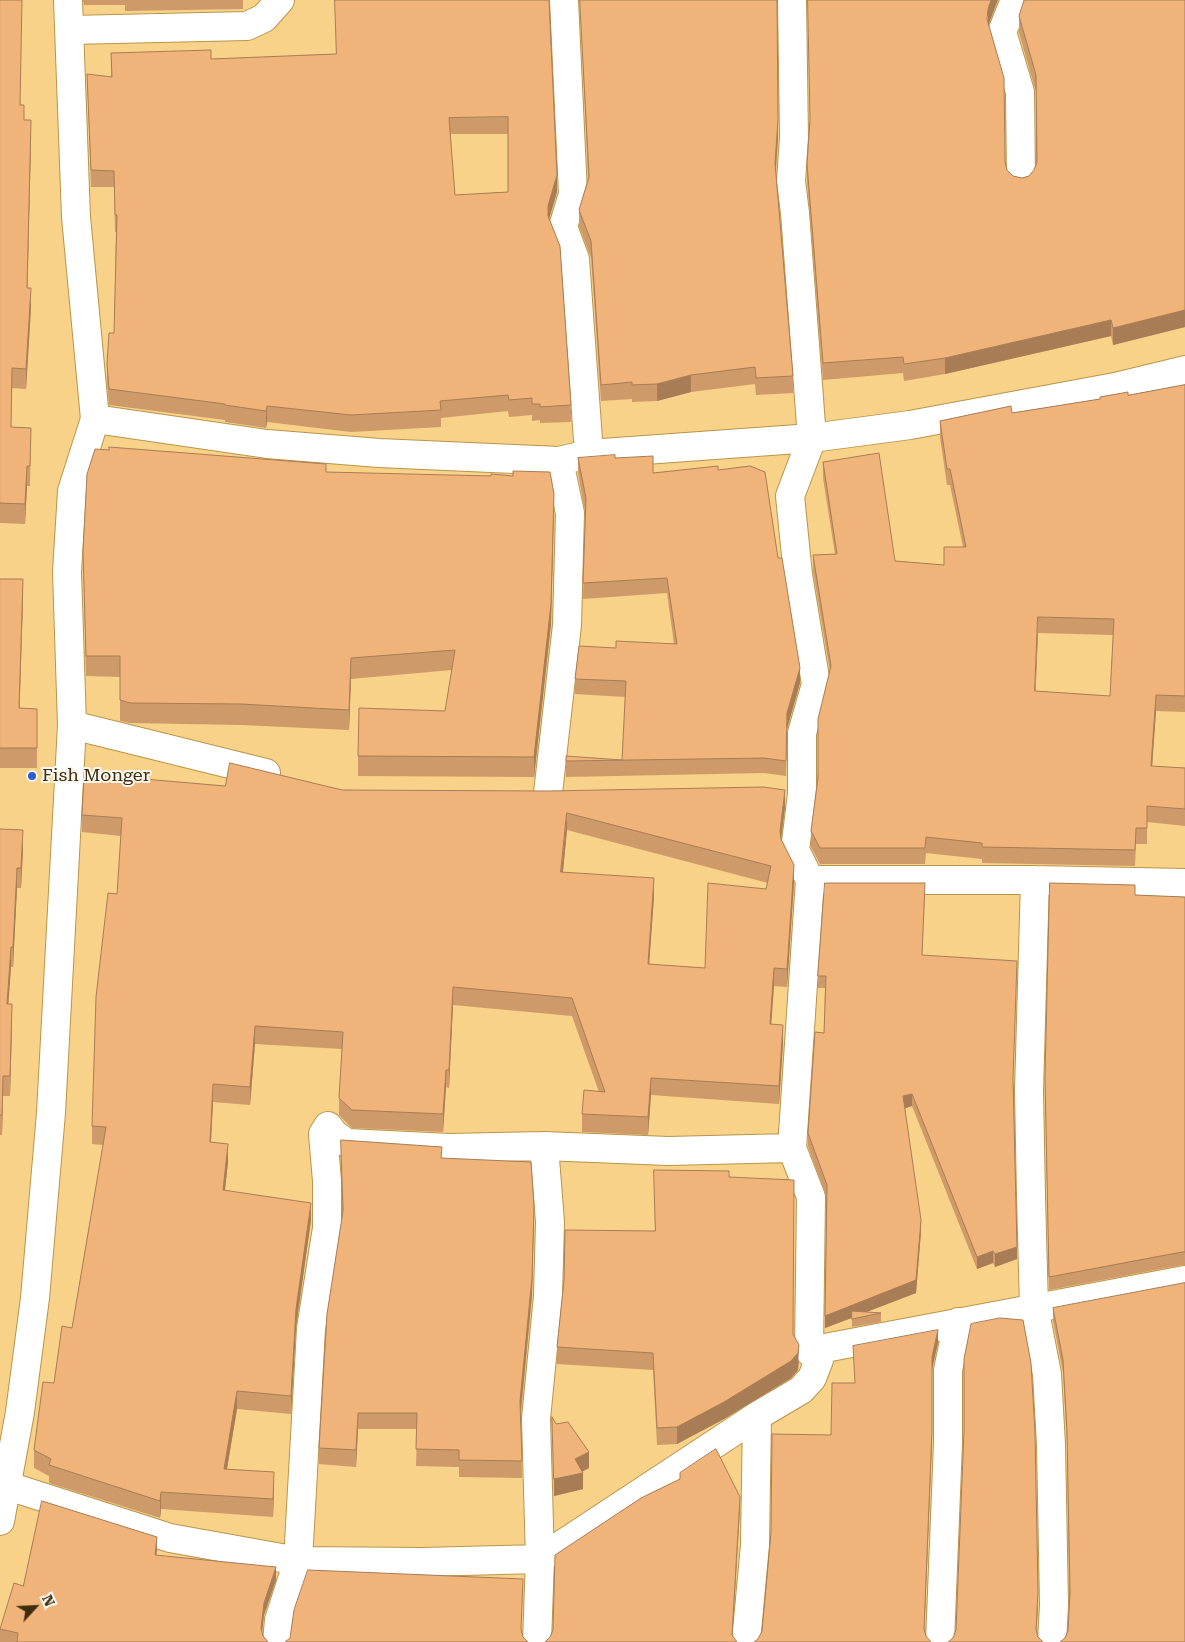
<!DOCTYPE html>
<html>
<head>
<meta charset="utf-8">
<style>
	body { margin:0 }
	#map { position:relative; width:1185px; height:1642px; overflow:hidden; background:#f8d288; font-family:"Roboto Serif",serif }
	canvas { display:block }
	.north { position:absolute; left:10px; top:1582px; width:50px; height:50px; -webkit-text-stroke:4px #fcf8f1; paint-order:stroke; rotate:65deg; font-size:14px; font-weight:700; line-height:20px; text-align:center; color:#3c2e0e }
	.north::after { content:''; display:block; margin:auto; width:18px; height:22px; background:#3c2e0e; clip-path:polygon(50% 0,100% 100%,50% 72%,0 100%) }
</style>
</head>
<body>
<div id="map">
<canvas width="1185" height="1642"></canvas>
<div class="north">N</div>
</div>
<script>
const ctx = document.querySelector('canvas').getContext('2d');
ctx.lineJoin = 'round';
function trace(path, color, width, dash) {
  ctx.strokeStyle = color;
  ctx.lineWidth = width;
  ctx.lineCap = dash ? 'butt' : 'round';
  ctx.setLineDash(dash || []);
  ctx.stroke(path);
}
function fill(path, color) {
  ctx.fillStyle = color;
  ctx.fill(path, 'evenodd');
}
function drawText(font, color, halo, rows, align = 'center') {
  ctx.font = font + ' "Roboto Serif",serif';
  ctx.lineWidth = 4;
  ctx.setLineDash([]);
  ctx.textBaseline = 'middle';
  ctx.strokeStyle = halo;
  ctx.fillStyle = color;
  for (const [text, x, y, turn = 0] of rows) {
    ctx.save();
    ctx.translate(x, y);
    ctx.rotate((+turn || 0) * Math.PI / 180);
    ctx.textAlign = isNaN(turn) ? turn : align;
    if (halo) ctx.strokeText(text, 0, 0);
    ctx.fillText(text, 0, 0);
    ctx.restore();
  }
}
const minor = new Path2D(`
	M 564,0 L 573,194 L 563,227 L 575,259 L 589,454
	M 1015,0 L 1002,32 L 1020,92 L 1021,179
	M 71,30 L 247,26 L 264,18 L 280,0
	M 72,725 L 266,773
	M 548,793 L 567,625 L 570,513 L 559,461
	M 810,880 L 1035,880 L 1185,883
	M 1035,880 L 1029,1091 L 1031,1197 L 1034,1307 L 1047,1374 L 1051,1445 L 1054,1605 L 1052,1642
	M 809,1351 L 1185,1280
	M 5,1485 L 170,1538 L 298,1561 L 422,1562 L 540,1559 L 757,1416 L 801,1390 L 812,1378 L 819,1360 L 809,1351 L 811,1197 L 792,1148 L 810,880 L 795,850 L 802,794 L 802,733 L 816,684 L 798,575 L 790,496 L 812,438 L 795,213 L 791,181 L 794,137 L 792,0
	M 0,1521 L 20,1412 L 35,1298 L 51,1113 L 72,725 L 67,572 L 72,491 L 95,419
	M 277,1642 L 279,1620 L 298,1561 L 311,1329 L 327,1228 L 327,1181 L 323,1134 L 328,1126 L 334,1134 L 347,1143 L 449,1148 L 544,1146 L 668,1151 L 792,1148
	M 537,1642 L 540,1559 L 536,1419 L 548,1296 L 550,1222 L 544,1146
	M 746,1642 L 755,1545 L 757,1416
	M 940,1642 L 948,1443 L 948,1370 L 958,1322`);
const tertiary = new Path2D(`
	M 68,0 L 76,217 L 95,419 L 267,444 L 379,453 L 559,461 L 589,454 L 812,438 L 910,425 L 1115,387 L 1185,370`);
const wall = new Path2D(`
	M 0,0 L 24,120 L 31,140 L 27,288 L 31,308 L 26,389 L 12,388 L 11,427 L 31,428 L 30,486 L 27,486 L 25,524 L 0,523 Z
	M 83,0 L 243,0 L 243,9 L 125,11 L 125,5 L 84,5 Z
	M 549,0 L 557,192 L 549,218 L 571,405 L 571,422 L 540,423 L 540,420 L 532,421 L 532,415 L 509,417 L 508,411 L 441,418 L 441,427 L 351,432 L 267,422 L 266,428 L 225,422 L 225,420 L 109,405 L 107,381 L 107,364 L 114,333 L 116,232 L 115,232 L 114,187 L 91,187 L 87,74 L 111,77 L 111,53 L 211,59 L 336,54 ZM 450,134 L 508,134 L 508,192 L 455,195 Z
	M 580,0 L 777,0 L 778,137 L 776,171 L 793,376 L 793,393 L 756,395 L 755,384 L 691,392 L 657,401 L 632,402 L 632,399 L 601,401 L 591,258 L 579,226 L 579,210 L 588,179 Z
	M 1185,0 L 1185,327 L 1113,345 L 1111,336 L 945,374 L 904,381 L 903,373 L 823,380 L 807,181 L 807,164 L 809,123 L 988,24 L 1005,162 L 1007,170 L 1013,176 L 1022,178 L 1029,176 L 1034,170 L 1036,163 L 1036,92 L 1019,33 L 1019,16 Z
	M 1185,385 L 1185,712 L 1156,711 L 1152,766 L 1185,768 L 1185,826 L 1147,822 L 1147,844 L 1136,844 L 1135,866 L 982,863 L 982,859 L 926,853 L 925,864 L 820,864 L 811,847 L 811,831 L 830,672 L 813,571 L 813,555 L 835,554 L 823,478 L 823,462 L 895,561 L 944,565 L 963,547 L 950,485 L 947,485 L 940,437 L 940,421 L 1012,413 L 1100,399 L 1100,397 L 1128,395 ZM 1038,633 L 1113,635 L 1110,696 L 1035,691 Z
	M 578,458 L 615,458 L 653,473 L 718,470 L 778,558 L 800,683 L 787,729 L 786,776 L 764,773 L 566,777 L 566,761 L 622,760 L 625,697 L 575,694 L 575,679 L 616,648 L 674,644 L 667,593 L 583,599 L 585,512 L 578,473 Z
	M 326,472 L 554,514 L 551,624 L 534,777 L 358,776 L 358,756 L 445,711 L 452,670 L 351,679 L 349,730 L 241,725 L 130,723 L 120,721 L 120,677 L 86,676 L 83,552 Z
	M 0,579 L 23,599 L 19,708 L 37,709 L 37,768 L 0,768 Z
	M 225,786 L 785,807 L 781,838 L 794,883 L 787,987 L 774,986 L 771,1024 L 783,1043 L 779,1104 L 651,1095 L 648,1135 L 582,1132 L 582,1114 L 599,1092 L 572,1016 L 453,1005 L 449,1088 L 446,1087 L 443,1132 L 352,1128 L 339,1115 L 339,1098 L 342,1049 L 255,1044 L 250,1105 L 213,1102 L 211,1142 L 228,1162 L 225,1190 L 311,1220 L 296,1327 L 291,1414 L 237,1409 L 227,1469 L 274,1490 L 273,1517 L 161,1509 L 160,1518 L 49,1483 L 49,1476 L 34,1468 L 34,1450 L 54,1383 L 72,1328 L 103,1145 L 92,1144 L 92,1126 L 117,894 L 121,836 L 82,832 L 82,815 ZM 567,830 L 768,883 L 766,889 L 705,968 L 649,964 L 654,896 L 563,872 Z
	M 0,829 L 23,850 L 21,888 L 17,888 L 13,967 L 11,967 L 8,1004 L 12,1024 L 10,1096 L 3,1096 L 2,1135 L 0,1135 Z
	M 1135,895 L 1185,897 L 1185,1265 L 1182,1265 L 1049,1290 L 1045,1091 Z
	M 925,896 L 922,955 L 1014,1086 L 1017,1259 L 995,1267 L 993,1263 L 977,1269 L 912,1106 L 904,1108 L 921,1232 L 916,1293 L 866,1312 L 881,1313 L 881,1322 L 852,1327 L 852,1318 L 825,1328 L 826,1197 L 808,1146 L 808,1133 L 824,1033 L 825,988 L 818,988 L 818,976 Z
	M 341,1140 L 442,1158 L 534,1222 L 532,1295 L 521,1414 L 522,1478 L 459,1477 L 459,1467 L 416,1466 L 417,1429 L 358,1429 L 356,1467 L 319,1464 L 319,1448 L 342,1214 Z
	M 729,1177 L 793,1334 L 799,1363 L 798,1370 L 791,1378 L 724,1419 L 677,1444 L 657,1445 L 653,1370 L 557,1364 L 557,1347 L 655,1231 Z
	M 1185,1283 L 1185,1642 L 1060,1642 L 1065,1638 L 1068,1631 L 1069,1596 L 1067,1445 L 1063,1373 L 1053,1321 L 1053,1308 Z
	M 552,1417 L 556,1424 L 589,1468 L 582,1472 L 583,1489 L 554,1496 Z
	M 157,1550 L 156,1555 L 276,1580 L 264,1615 L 262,1632 L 263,1636 L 268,1642 L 0,1642 L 0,1629 L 23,1586 Z`);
const shadedWall = new Path2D(`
	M 991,0 L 998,0 L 988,26 L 988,9 Z
	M 31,120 L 31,140 L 27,308 L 27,288 Z
	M 778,120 L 778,137 L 775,180 L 775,163 Z
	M 557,175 L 557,192 L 548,223 L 548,206 Z
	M 31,288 L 31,308 L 26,389 L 26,369 Z
	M 1185,310 L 1185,327 L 1113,345 L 1113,328 Z
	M 1111,320 L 1111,336 L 945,374 L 945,358 Z
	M 691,375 L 691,392 L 657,401 L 657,384 Z
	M 267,406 L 267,422 L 266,428 L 266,411 Z
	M 27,466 L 27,486 L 25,524 L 25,504 Z
	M 554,494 L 551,624 L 534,777 L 534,757 Z
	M 23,579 L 23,599 L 19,728 L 19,708 Z
	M 1038,617 L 1038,633 L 1035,707 L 1035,691 Z
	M 351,658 L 351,679 L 349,730 L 349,710 Z
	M 800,668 L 800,683 L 787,729 L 786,776 L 787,713 Z
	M 1156,695 L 1156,711 L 1151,782 L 1151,766 Z
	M 785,790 L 785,807 L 780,849 L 780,831 Z
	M 567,813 L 567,830 L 561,890 L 561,872 Z
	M 23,830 L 23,850 L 21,888 L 21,868 Z
	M 794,865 L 794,883 L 787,987 L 787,969 Z
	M 17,868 L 17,888 L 13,967 L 13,947 Z
	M 654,878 L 654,896 L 648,981 L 648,964 Z
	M 11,947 L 11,967 L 7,1024 L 7,1004 Z
	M 774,968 L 774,986 L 770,1042 L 770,1024 Z
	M 453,987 L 453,1005 L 449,1088 L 449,1070 Z
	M 12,1004 L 12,1024 L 10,1096 L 10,1076 Z
	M 783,1025 L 783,1043 L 779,1104 L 779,1086 Z
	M 255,1026 L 255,1044 L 250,1105 L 250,1087 Z
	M 446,1070 L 446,1087 L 443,1132 L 443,1114 Z
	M 3,1076 L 3,1096 L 2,1135 L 2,1115 Z
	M 651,1078 L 651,1095 L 648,1135 L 648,1117 Z
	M 213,1084 L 213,1102 L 210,1160 L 210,1142 Z
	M 912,1094 L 912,1106 L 903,1109 L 903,1096 Z
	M 228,1144 L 228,1162 L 223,1207 L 223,1190 Z
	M 311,1203 L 311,1220 L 296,1327 L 291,1414 L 291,1396 L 296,1309 Z
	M 534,1206 L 532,1295 L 520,1418 L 520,1401 Z
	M 921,1220 L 921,1232 L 916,1293 L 825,1328 L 825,1316 Z
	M 1017,1247 L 1017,1259 L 995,1267 L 995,1254 Z
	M 993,1251 L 993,1263 L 977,1269 L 977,1257 Z
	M 938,1330 L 938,1343 L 932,1370 L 932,1357 Z
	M 799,1345 L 798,1370 L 791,1378 L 724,1419 L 677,1444 L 677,1427 Z
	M 237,1391 L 237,1409 L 224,1486 L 224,1469 Z
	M 358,1413 L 358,1429 L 356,1467 L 356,1450 Z
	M 932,1430 L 932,1443 L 924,1641 L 924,1629 Z
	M 589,1452 L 589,1468 L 577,1474 L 583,1473 L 583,1489 L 554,1496 L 554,1479 L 575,1459 Z
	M 274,1472 L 274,1490 L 273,1517 L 273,1499 Z
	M 161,1492 L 161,1509 L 160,1518 L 160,1501 Z
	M 740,1497 L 740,1510 L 732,1642 L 732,1635 Z
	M 157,1537 L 157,1550 L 155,1568 L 155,1555 Z
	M 276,1567 L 276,1580 L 264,1615 L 261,1641 L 261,1628 L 264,1603 Z
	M 1038,1592 L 1038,1605 L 1036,1642 L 1036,1629 Z`);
const building = new Path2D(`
	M 0,0 L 22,0 L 20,105 L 24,105 L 24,120 L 31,120 L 27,288 L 31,288 L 26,369 L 12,368 L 11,427 L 31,428 L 30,466 L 27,466 L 25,504 L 0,503 Z
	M 335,0 L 549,0 L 557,175 L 548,206 L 548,216 L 560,246 L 571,405 L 540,407 L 540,404 L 532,404 L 532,398 L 509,400 L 508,395 L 440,401 L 441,410 L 351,415 L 267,406 L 266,411 L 225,405 L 225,404 L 109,389 L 107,364 L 109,333 L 114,333 L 117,215 L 115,215 L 114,171 L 91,170 L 87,74 L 112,77 L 111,53 L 211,50 L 211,59 L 336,54 ZM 508,117 L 508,192 L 455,195 L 449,118 Z
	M 580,0 L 777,0 L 778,120 L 775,163 L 793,376 L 756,378 L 755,367 L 691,375 L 657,384 L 632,385 L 632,382 L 601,385 L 591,241 L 579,210 L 589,177 Z
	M 808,0 L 991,0 L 988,9 L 987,19 L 1004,78 L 1005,162 L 1007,170 L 1013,176 L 1022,178 L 1029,176 L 1034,170 L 1037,162 L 1036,75 L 1019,16 L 1024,0 L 1185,0 L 1185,310 L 1113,328 L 1111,320 L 945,358 L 904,364 L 903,357 L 823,363 L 807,164 L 810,120 Z
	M 1185,385 L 1185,696 L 1156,695 L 1151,766 L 1185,768 L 1185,809 L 1147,806 L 1147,828 L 1136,828 L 1135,850 L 982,847 L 982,843 L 926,837 L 925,848 L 820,848 L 811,831 L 818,778 L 818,719 L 831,666 L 813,555 L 837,554 L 823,462 L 879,453 L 895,561 L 944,565 L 944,547 L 966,547 L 950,469 L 947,469 L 940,421 L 1011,406 L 1012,413 L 1100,399 L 1100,397 L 1128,392 L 1128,395 ZM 1038,617 L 1114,619 L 1110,696 L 1035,691 Z
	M 109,447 L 326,464 L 326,472 L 491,476 L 491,474 L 513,476 L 513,471 L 550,472 L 554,494 L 551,604 L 534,757 L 358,756 L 359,708 L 445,711 L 455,650 L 351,658 L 349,710 L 241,704 L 130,703 L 120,700 L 120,656 L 86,656 L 83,552 L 87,474 L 95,449 L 109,450 Z
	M 615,455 L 615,458 L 653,456 L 653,473 L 718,466 L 718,470 L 750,466 L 765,472 L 778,558 L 782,558 L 800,668 L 787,713 L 786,761 L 764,758 L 566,761 L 566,756 L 622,760 L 626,681 L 575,679 L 579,646 L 616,648 L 616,641 L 677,644 L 667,578 L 583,583 L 586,498 L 578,458 Z
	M 0,579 L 23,579 L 19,708 L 37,709 L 37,748 L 0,748 Z
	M 230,763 L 342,790 L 548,791 L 763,787 L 785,790 L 780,831 L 781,839 L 794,865 L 787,969 L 774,968 L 770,1024 L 783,1025 L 779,1086 L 651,1078 L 648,1117 L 582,1114 L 584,1090 L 605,1092 L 572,998 L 453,987 L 449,1070 L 446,1070 L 443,1114 L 352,1110 L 339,1098 L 343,1032 L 255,1026 L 250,1087 L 213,1084 L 210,1142 L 228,1144 L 223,1190 L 311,1203 L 296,1309 L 291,1396 L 237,1391 L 224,1469 L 274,1472 L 273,1499 L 161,1492 L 160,1501 L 49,1465 L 51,1459 L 34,1450 L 43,1382 L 54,1383 L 62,1326 L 72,1328 L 106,1127 L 92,1126 L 96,997 L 108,893 L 117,894 L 122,818 L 82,815 L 84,779 L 86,774 L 225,786 ZM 567,813 L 771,866 L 766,889 L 708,883 L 705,968 L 648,964 L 654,878 L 561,872 Z
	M 0,829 L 23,830 L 21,868 L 17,868 L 13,947 L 11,947 L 7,1004 L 12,1004 L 10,1076 L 3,1076 L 2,1115 L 0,1115 Z
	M 825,883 L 925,883 L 922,955 L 1017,961 L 1013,1079 L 1017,1247 L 995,1254 L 993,1251 L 977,1257 L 912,1094 L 903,1096 L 921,1220 L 916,1280 L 825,1316 L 827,1185 L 808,1133 L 815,1032 L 824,1033 L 826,976 L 818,976 Z
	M 1050,883 L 1135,885 L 1135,895 L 1185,897 L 1185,1252 L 1182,1252 L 1049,1277 L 1045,1078 Z
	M 341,1140 L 442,1147 L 441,1158 L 531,1162 L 534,1206 L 532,1278 L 520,1401 L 522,1461 L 459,1460 L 459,1450 L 416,1449 L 417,1413 L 358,1413 L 356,1450 L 319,1448 L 327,1314 L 343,1211 Z
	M 654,1170 L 729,1171 L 729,1177 L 794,1180 L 793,1334 L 799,1345 L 798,1353 L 791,1361 L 724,1402 L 677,1427 L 657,1428 L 653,1353 L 557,1347 L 564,1280 L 565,1230 L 655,1231 Z
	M 1185,1283 L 1185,1642 L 1060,1642 L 1065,1638 L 1068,1631 L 1070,1593 L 1067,1432 L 1063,1360 L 1053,1308 Z
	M 852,1311 L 881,1313 L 852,1319 Z
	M 1000,1318 L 1023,1320 L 1031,1363 L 1035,1433 L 1038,1592 L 1036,1629 L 1038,1637 L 1043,1642 L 948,1642 L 953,1638 L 956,1630 L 964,1431 L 964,1359 L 971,1324 Z
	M 938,1330 L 932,1357 L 932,1430 L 924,1629 L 926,1636 L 931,1642 L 754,1642 L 758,1639 L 762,1631 L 771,1533 L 772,1434 L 831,1435 L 832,1383 L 855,1383 L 853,1346 Z
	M 552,1417 L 556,1424 L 568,1422 L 589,1452 L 575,1459 L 583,1473 L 554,1479 Z
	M 716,1449 L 740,1497 L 732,1635 L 737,1642 L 545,1642 L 550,1637 L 553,1630 L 555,1555 L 641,1498 L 680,1479 L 680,1473 Z
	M 42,1501 L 157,1537 L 155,1555 L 276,1567 L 264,1603 L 261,1628 L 263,1636 L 268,1642 L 17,1642 L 18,1633 L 0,1629 L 14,1583 L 23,1586 Z
	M 308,1570 L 523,1579 L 521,1629 L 523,1637 L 528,1642 L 285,1642 L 290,1638 L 294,1610 Z`);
const markers = [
	[32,776,5,"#2e5ecc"]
];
const poiNames = [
	["Fish Monger",42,776]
];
trace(minor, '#b9954b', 30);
trace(tertiary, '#b9954b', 30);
trace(minor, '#fff', 28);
trace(tertiary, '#fff', 28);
fill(wall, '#ce9a69');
fill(shadedWall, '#a87d55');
fill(building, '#f0b37a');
trace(building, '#a87d55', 1);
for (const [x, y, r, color] of markers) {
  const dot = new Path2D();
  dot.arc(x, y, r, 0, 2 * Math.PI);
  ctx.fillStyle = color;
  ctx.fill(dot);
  trace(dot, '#fcf8f1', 2);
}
drawText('18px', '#3c2e0e', '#fcf8f1', poiNames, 'left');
</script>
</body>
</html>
